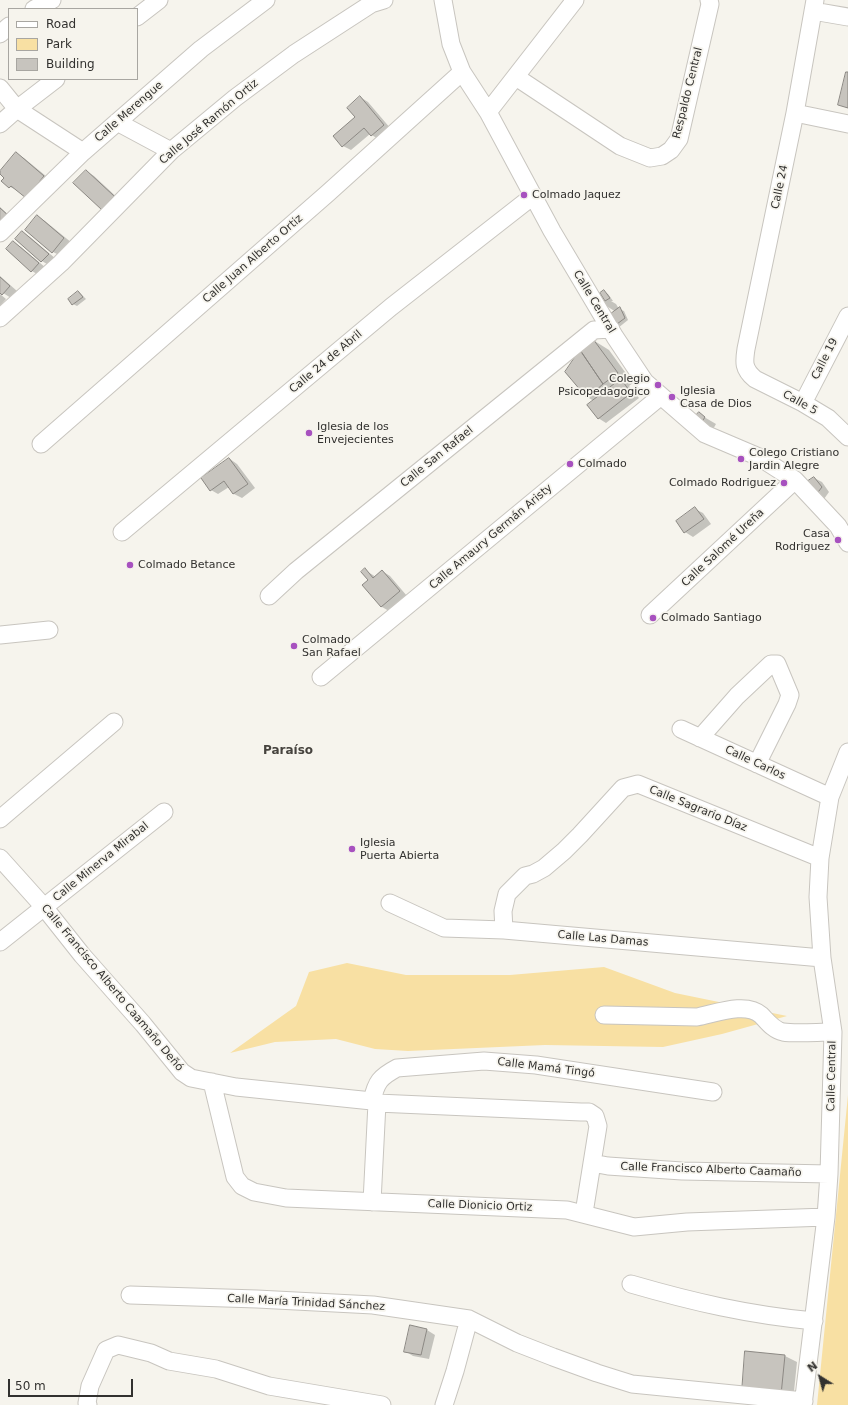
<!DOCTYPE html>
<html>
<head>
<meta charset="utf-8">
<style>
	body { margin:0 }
	#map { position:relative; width:848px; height:1405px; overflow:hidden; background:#f6f4ed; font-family:"DejaVu Sans",sans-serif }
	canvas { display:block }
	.legend { position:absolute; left:8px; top:8px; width:130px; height:72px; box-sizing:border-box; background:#f6f4ed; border:1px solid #a8a6a1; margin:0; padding:5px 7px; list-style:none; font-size:12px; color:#32312f }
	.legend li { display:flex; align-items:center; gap:8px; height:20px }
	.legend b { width:20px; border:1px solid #a8a6a1 }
	.north { position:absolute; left:800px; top:1357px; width:40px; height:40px; -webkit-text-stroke:3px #f6f4ed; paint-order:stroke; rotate:323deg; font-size:11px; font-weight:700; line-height:16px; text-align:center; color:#32312f }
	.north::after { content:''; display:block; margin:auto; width:14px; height:18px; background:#32312f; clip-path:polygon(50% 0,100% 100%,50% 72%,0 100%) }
	.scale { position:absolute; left:8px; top:1379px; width:125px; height:18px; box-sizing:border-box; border:2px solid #32312f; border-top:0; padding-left:5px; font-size:12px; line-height:14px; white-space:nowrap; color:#32312f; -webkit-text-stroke:3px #f6f4ed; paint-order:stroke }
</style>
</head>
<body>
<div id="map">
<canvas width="848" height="1405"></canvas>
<ul class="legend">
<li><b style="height:5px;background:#fff"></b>Road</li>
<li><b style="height:11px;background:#f8e0a3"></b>Park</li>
<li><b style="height:11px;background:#c7c4be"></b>Building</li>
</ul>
<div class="north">N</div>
<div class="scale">50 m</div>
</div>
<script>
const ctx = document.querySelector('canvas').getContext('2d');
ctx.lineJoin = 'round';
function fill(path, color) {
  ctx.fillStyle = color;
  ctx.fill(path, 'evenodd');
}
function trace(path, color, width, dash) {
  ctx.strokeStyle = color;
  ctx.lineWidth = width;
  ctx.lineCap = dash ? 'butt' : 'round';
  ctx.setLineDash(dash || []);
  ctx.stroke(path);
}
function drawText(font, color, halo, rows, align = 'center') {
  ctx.font = font + ' "DejaVu Sans",sans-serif';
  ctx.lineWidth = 3.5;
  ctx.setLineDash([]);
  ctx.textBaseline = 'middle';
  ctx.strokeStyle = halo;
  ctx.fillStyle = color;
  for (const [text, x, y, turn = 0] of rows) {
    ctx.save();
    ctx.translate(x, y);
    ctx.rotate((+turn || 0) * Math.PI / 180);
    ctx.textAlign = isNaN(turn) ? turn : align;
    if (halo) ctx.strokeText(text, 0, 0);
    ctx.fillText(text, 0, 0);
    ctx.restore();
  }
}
const green = new Path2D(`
	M 347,963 L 406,975 L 510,975 L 604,967 L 675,993 L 787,1016 L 722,1034 L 663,1047 L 545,1045 L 408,1051 L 375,1049 L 336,1039 L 275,1042 L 230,1053 L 296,1006 L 309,972 Z
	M 848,1095 L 848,1405 L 817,1405 Z`);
const shadow = new Path2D(`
	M 360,97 L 368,102 L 391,129 L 380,140 L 370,134 L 351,150 L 343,146 L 356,118 Z
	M 16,153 L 24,158 L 52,181 L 34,202 L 19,191 L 10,187 Z
	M 86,171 L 94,176 L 121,201 L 110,213 Z
	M 0,207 L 17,223 L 0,224 Z
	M 37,216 L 45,221 L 72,243 L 61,256 L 53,252 Z
	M 22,232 L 30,237 L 56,259 L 50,266 L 42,261 L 16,239 Z
	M 13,242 L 21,247 L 46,268 L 40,276 L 32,271 L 7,249 Z
	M 0,276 L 17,291 L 11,298 L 0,291 Z
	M 79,292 L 86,299 L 77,306 L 73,304 Z
	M 604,292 L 608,294 L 613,301 L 611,301 L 616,304 L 619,309 L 624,311 L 628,320 L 618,328 L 616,312 L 600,302 L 597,296 Z
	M 0,294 L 6,299 L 0,306 Z
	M 593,340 L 609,350 L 633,383 L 629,386 L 639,398 L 606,423 L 598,418 L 594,401 L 587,397 Z
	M 699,414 L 716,424 L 712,431 L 700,424 Z
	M 230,459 L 237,464 L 255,488 L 242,498 L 234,494 L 229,487 L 218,494 L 211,490 Z
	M 814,478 L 822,482 L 829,492 L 824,499 L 816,495 Z
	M 695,509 L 703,513 L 711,524 L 693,537 L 685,532 Z
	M 365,570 L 376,577 L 382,571 L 390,576 L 407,596 L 389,611 L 382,607 L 363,585 L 369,580 Z
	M 427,1330 L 435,1335 L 429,1359 L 413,1356 L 405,1351 Z
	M 785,1356 L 797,1362 L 793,1401 L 755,1398 Z`);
const building = new Path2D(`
	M 846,72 L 848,72 L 848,108 L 838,105 Z
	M 360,96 L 384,125 L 371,136 L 364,128 L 342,147 L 333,136 L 355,117 L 347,108 Z
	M 16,152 L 44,176 L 26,198 L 11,186 L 9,188 L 1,181 L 4,178 L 0,174 L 0,171 Z
	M 86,170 L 114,196 L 102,210 L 73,183 Z
	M 0,208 L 10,217 L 0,225 Z
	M 37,215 L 64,238 L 52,253 L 25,230 Z
	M 22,231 L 49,254 L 41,262 L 15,239 Z
	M 13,241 L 39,263 L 31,272 L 6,249 Z
	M 0,277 L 10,286 L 2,295 L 0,293 Z
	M 604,290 L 610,298 L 605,301 L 600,293 Z
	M 78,291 L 83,297 L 72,305 L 68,299 Z
	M 620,307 L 625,318 L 613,327 L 608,316 Z
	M 593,339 L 618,373 L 603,384 L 580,350 Z
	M 580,350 L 603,384 L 587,398 L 565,372 Z
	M 621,379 L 631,393 L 598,419 L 587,405 Z
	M 699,412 L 705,417 L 700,425 L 693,419 Z
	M 229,458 L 248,484 L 233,494 L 224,481 L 210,491 L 201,478 Z
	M 814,477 L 822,487 L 815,496 L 805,483 Z
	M 695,507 L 704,519 L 684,533 L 676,521 Z
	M 365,568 L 373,578 L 382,570 L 400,591 L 381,607 L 362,585 L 368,580 L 361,572 Z
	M 410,1325 L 427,1329 L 421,1355 L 404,1352 Z
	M 745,1351 L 785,1355 L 781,1395 L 742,1392 Z`);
const minor = new Path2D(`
	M 443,0 L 451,44 L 462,72 L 488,112 L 552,231 L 615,337 L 645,382 L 705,434 L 759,457 L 795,480 L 838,526 L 848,543
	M 815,0 L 795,113 L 746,349 C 744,362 743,369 755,379 L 803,403 L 828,418 L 848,437
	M 34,9 L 52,0
	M 813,11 L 848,17
	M 137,17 L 159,0
	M 0,34 L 9,26
	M 516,77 L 620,146 L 650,158 L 662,156 L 671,150 L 679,139 L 710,4 L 709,0
	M 0,88 L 17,109 L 83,152
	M 488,112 L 575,0
	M 795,113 L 848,124
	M 117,122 L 171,151
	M 0,124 L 17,109 L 56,79
	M 0,233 L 83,152 L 201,49 L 266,0
	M 0,318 L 61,263 L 171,151 L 235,98 L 294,54 L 371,4 L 384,0
	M 803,403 L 848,316
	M 41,444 L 328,193 L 462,72
	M 122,532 L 391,307 L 533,196
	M 269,596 L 296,571 L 594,330 L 611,329
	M 650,615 L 795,480
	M 0,635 L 49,630
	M 321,677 L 661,396
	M 681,729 L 830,797
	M 700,738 L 737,696 L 771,664 L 777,664 L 790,695 L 787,704 L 757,764
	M 0,819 L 114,722
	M 0,858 L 44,907 L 82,955 L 143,1024 L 182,1072 L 191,1078 L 236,1087 L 372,1101 L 377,1103 L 581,1112 L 589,1112 L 595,1116 L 598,1126 L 584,1213
	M 390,903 L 444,928 L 504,930 L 822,958
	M 504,930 L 503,911 L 507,894 L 525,876 L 533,874 L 544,868 L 564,851 L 580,835 L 623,788 L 638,784 L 820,858
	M 0,942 L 164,812
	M 604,1015 L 697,1017 C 714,1014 746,1001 761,1015 C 767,1021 773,1030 783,1032 C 796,1034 818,1032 833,1032
	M 212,1082 L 235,1177 L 242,1186 L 254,1192 L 286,1198 L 567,1210 L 634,1227 L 687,1222 L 826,1217
	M 372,1101 C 376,1082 380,1077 397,1068 L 484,1061 L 536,1065 L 713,1092
	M 592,1163 L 608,1166 L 682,1171 L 829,1174
	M 372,1202 L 377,1103
	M 631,1284 C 693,1302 749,1315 814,1321
	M 130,1295 L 257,1299 L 373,1305 L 469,1319 L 517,1343 L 553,1357 L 597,1373 L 632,1384 L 804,1401
	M 88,1405 L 87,1403 L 90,1386 L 106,1350 L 118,1345 L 151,1353 L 169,1361 L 216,1369 L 269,1386 L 382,1405
	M 444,1405 L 455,1371 L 469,1319
	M 803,1405 L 826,1217 L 829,1174 L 833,1032 L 822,958 L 818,897 L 820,858 L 830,797 L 848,752`);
const markers = [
	[524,195,4,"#a751bf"],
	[658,385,4,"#a751bf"],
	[672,397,4,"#a751bf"],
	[309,433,4,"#a751bf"],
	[741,459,4,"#a751bf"],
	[570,464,4,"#a751bf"],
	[784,483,4,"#a751bf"],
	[838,540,4,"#a751bf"],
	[130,565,4,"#a751bf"],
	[653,618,4,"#a751bf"],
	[294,646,4,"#a751bf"],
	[352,849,4,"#a751bf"]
];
const streetNames = [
	["Respaldo Central",688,93,-76],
	["Calle Merengue",129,112,-41],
	["Calle José Ramón Ortiz",209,122,-40],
	["Calle 24",780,187,-78],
	["Calle Juan Alberto Ortiz",253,259,-41],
	["Calle Central",594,302,59],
	["Calle 19",825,359,-63],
	["Calle 24 de Abril",326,362,-40],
	["Calle 5",800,403,29],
	["Calle San Rafael",437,457,-39],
	["Calle Amaury Germán Aristy",491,537,-40],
	["Calle Salomé Ureña",723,548,-43],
	["Calle Carlos",755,763,25],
	["Calle Sagrario Díaz",698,809,22],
	["Calle Minerva Mirabal",101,862,-39],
	["Calle Las Damas",603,939,5],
	["Calle Francisco Alberto Caamaño Deñó",112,988,50],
	["Calle Mamá Tingó",546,1068,7],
	["Calle Central",832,1076,-89],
	["Calle Francisco Alberto Caamaño",711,1170,2],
	["Calle Dionicio Ortiz",480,1206,2],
	["Calle María Trinidad Sánchez",306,1303,3]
];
const poiNames = [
	["Colmado Jaquez",532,195],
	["Colegio",650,379,"right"],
	["Psicopedagogico",650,392,"right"],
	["Iglesia",680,391],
	["Casa de Dios",680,404],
	["Iglesia de los",317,427],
	["Envejecientes",317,440],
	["Colego Cristiano",749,453],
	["Jardin Alegre",749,466],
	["Colmado",578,464],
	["Colmado Rodriguez",776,483,"right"],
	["Casa",830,534,"right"],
	["Rodriguez",830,547,"right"],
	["Colmado Betance",138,565],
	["Colmado Santiago",661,618],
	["Colmado",302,640],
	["San Rafael",302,653],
	["Iglesia",360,843],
	["Puerta Abierta",360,856]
];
const neighbourhoodNames = [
	["Paraíso",288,751]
];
fill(green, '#f8e0a3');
fill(shadow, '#0003');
fill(building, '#c7c4be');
trace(building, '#8b8883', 1);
trace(minor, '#c8c5bf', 19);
trace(minor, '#fff', 17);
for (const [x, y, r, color] of markers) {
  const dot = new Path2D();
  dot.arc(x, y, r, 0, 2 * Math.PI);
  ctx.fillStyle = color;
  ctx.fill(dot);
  trace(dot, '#f6f4ed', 1.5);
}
drawText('11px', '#32312f', '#f6f4ed', streetNames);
drawText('11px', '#32312f', '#f6f4ed', poiNames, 'left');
drawText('bold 12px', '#46433e', '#f6f4ed', neighbourhoodNames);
</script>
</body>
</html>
